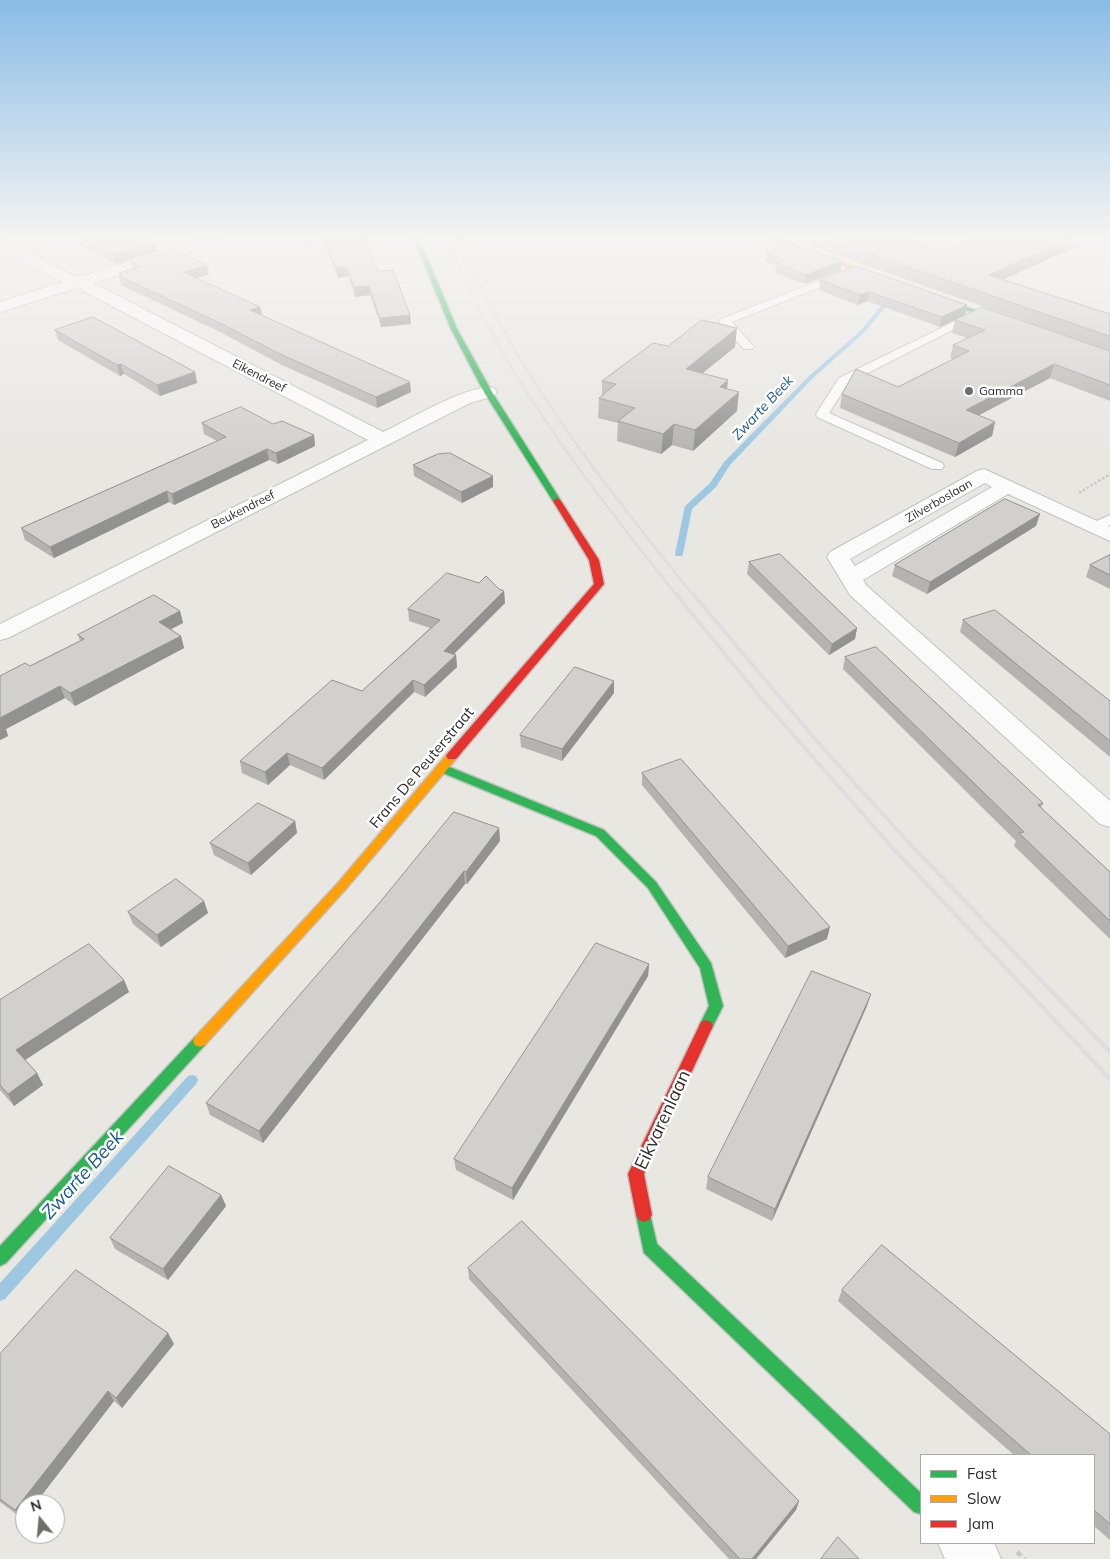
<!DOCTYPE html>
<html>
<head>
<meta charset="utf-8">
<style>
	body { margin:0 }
	#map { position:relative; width:1110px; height:1559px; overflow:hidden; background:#e8e7e2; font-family:Mulish,sans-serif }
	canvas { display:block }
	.legend { position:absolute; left:920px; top:1454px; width:175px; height:90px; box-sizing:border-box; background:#fff; border:1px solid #aaa; margin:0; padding:6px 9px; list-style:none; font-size:15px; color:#2b2b2b }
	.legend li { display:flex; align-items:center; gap:10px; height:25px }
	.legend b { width:25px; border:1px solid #aaa }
	.north { position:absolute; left:15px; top:1494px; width:50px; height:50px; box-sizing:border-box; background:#fff; border:1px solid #aaa; border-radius:50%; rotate:343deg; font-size:14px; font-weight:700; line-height:20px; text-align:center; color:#2b2b2b }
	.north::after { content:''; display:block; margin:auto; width:18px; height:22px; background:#6d6d6b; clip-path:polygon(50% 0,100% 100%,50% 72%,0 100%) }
</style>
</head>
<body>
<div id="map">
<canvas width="1110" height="1559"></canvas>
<ul class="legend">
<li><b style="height:6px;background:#30b455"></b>Fast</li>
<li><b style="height:6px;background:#ff9f0a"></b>Slow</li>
<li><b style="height:6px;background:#e5322d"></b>Jam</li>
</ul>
<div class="north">N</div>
</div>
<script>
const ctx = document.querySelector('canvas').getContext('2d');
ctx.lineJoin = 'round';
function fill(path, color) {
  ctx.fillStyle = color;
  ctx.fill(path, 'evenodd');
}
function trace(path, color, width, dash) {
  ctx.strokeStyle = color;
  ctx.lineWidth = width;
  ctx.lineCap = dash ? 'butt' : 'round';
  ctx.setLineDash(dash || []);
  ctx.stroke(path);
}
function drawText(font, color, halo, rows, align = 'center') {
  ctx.font = font + ' Mulish,sans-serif';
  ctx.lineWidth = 5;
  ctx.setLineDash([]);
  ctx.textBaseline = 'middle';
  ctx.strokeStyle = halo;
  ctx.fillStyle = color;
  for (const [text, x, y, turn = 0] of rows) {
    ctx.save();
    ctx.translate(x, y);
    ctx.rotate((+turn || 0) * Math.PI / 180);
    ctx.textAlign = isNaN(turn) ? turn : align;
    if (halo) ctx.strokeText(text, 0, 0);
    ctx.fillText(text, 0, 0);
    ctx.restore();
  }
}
const stream = new Path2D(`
	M 890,295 L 895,296 L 864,333 L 813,378 L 730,465 L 716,487 L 692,509 L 683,554 L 682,556 L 676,556 L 675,554 L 685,506 L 710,483 L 724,462 L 809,376 L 860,331 Z
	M 192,1075 L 196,1076 L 198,1080 L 196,1084 L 5,1299 L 0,1301 L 0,1283 L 188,1076 Z`);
const pathFar1 = new Path2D(`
	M 1079,493 L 1110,474`);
const path = new Path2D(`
	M 1017,1552 L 1025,1559`);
const lane = new Path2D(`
	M 844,271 L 849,274 L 848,276 L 732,322 L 752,345 L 754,347 L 752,349 L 744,349 L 719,321 L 721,319 Z
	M 976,311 L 982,314 L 980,316 L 848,383 L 829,413 L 942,463 L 944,466 L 942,469 L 932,469 L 817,417 L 816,414 L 839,378 Z
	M 1110,515 L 1110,525 L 1100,530 L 1090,530 L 1088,527 L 1090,524 Z`);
const street = new Path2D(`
	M 0,240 L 5,240 L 74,276 L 82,276 L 200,240 L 222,240 L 220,243 L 93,283 L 383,432 C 407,421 471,382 494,388 L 497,392 L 494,396 L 470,403 L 8,638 L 0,640 L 0,624 L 368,440 L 83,291 L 80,287 L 0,312 L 0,302 L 63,282 L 0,249 Z
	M 984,469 L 1110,527 L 1110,541 L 1008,494 L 863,580 L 867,586 L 1110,801 L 1110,827 L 1100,824 L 850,595 L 827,557 L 830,552 L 977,471 ZM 985,483 L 992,487 L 855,566 L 850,559 Z
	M 938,1543 L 994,1543 L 1001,1559 L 945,1559 Z`);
const fast = new Path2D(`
	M 414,240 L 420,240 L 457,329 L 492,392 L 561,501 L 560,503 L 557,504 L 553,501 L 484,392 L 451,329 Z
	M 929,295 L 933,295 L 1011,323 L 1006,324 L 929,297 Z
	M 442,764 L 604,830 L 656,882 L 711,963 L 723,1006 L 711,1030 L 706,1032 L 701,1030 L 699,1026 L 709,1006 L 700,968 L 648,888 L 596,836 L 438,771 L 436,768 Z
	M 200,1035 L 205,1037 L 207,1041 L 205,1045 L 6,1263 L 0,1266 L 0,1246 L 195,1037 Z
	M 644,1208 L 649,1210 L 657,1244 L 921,1493 L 921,1514 L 914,1512 L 644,1253 L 636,1215 L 639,1210 Z`);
const slow = new Path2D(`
	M 771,240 L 780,240 L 891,280 L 886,281 Z
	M 452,752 L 456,753 L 458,756 L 456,759 L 345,890 L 205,1045 L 200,1047 L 195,1045 L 193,1041 L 195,1037 L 337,884 L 448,753 Z`);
const jam = new Path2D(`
	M 557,498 L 561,501 L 599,560 L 604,584 L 456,759 L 448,759 L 446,756 L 448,753 L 594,584 L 589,560 L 553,501 Z
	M 706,1020 L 711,1022 L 713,1026 L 644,1174 L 652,1215 L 649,1220 L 644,1222 L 639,1220 L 636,1215 L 628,1174 L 701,1022 Z`);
const railFar2 = new Path2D(`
	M 448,240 C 460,269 473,298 488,326 C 540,423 609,510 677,596
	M 458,240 C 516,373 603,484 694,596`);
const railFar1 = new Path2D(`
	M 676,594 L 760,697 L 891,846
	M 693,594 L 821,746 L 912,846`);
const rail = new Path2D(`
	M 890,845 L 1110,1079
	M 911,845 L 1110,1052`);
const wall = new Path2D(`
	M 68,240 L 153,240 L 156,242 L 158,251 L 116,264 Z
	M 297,240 L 322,240 L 308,245 Z
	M 322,240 L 364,240 L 378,271 L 410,315 L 411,324 L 381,327 L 370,295 L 355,297 L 348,276 L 338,278 Z
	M 811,240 L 909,240 L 1003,279 L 1110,314 L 1110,351 L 811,246 Z
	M 766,253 L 842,261 L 841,270 L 805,284 L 775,273 L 776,266 L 765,262 Z
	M 131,263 L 207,265 L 209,274 L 196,278 L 260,307 L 262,315 L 411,392 L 377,408 L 282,365 L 220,332 L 121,285 L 119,276 L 120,275 L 119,273 L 133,269 Z
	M 820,280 L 967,305 L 965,315 L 940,327 L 867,301 L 858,305 L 819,290 Z
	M 955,320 L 1110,351 L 1110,401 L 1050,378 L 979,415 L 995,422 L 992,436 L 955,457 L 840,408 L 842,394 L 898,387 L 953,359 L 950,358 L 953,345 L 967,338 L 952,333 Z
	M 55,330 L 195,372 L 197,383 L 160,396 L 124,374 L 120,376 L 58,340 Z
	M 668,346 L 735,347 L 703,373 L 727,389 L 737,411 L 693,451 L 672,445 L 661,454 L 617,441 L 618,423 L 598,418 L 599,398 L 602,396 L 602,381 Z
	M 202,423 L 273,424 L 314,435 L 315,446 L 278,464 L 269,460 L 174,505 L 169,502 L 54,558 L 25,540 L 21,528 L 217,441 L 204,434 Z
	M 413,465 L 493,487 L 462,503 L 414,476 Z
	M 1036,526 L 927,594 L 892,576 L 895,565 Z
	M 1110,555 L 1110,589 L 1086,577 L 1090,565 Z
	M 749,562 L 857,628 L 855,639 L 829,655 L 747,574 Z
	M 499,589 L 504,591 L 505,603 L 454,654 L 456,655 L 457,667 L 425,697 L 414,692 L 324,780 L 290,765 L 268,785 L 242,773 L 240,761 L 362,691 L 430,628 L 409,621 L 408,609 Z
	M 180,611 L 183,623 L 170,629 L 181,636 L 184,648 L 75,706 L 65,698 L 6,729 L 8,736 L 0,740 L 30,666 L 80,641 L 78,635 Z
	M 963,620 L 1110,701 L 1110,757 L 960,632 Z
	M 845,657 L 1043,803 L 1041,808 L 1110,872 L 1110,939 L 1014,846 L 1016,841 L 843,669 Z
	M 614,681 L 614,693 L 562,761 L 521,747 L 520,735 Z
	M 642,773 L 827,939 L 785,958 L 642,785 Z
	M 295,821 L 297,833 L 251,875 L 214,855 L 210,843 Z
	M 499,828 L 500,841 L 467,884 L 465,884 L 263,1143 L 210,1115 L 206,1103 Z
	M 204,901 L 208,913 L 161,947 L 133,924 L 128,912 Z
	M 649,964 L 648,976 L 513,1200 L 456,1170 L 454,1159 Z
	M 124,980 L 129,992 L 25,1060 L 37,1073 L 43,1085 L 14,1106 L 0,1090 L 0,1000 Z
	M 867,1006 L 772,1221 L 706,1189 L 708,1177 Z
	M 221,1195 L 226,1206 L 168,1280 L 115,1249 L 110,1238 Z
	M 468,1268 L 799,1501 L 796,1510 L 756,1559 L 729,1559 L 469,1279 Z
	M 842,1290 L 1110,1434 L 1110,1540 L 1094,1526 L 1094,1455 L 1014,1455 L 838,1301 Z
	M 174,1344 L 122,1408 L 114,1401 L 35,1504 L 25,1504 L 25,1517 L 23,1519 L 0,1502 L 0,1354 Z`);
const shadedWall = new Path2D(`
	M 307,240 L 322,240 L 308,245 Z
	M 1068,240 L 1092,240 L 986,287 L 988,275 Z
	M 156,242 L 158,251 L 116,264 L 114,254 Z
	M 842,261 L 841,270 L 805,284 L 806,275 Z
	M 207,265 L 209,274 L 185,282 L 183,272 Z
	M 347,267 L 348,276 L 338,278 L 336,268 Z
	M 369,286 L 370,295 L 355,297 L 354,287 Z
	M 869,292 L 867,301 L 858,305 L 860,295 Z
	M 967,305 L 965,315 L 940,327 L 942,317 Z
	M 260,307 L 262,316 L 250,310 Z
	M 410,315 L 411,324 L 381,327 L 380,318 Z
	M 737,328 L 735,347 L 684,388 L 686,369 Z
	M 121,364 L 124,374 L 120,376 L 117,365 Z
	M 1054,364 L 1050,378 L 962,424 L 966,410 Z
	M 195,372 L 197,383 L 160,396 L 157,385 Z
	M 728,380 L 726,399 L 720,387 Z
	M 410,382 L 411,392 L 377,408 L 376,397 Z
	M 739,392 L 737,411 L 693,451 L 695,430 Z
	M 995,422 L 992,436 L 955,457 L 959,443 Z
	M 674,424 L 672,445 L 661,454 L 663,434 Z
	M 314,435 L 315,446 L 278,464 L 276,453 Z
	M 267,449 L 269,460 L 174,505 L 172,494 Z
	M 493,476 L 493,487 L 462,503 L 461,492 Z
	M 167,491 L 169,502 L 54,558 L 50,547 Z
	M 1040,514 L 1036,526 L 927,594 L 930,582 Z
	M 504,591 L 505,603 L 445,663 L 444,651 Z
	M 180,611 L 183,623 L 162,634 L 159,622 Z
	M 857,628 L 855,639 L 829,655 L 832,644 Z
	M 181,636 L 184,648 L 75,706 L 70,693 Z
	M 456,655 L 457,667 L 425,697 L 424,685 Z
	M 413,680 L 414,692 L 324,780 L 322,768 Z
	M 614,681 L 614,693 L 562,761 L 562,749 Z
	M 60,686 L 65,698 L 6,729 L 8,736 L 0,740 L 0,718 Z
	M 287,753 L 290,765 L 268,785 L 265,772 Z
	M 295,821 L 297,833 L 251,875 L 248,863 Z
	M 499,828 L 500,841 L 467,884 L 466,872 Z
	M 464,871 L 465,884 L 263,1143 L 259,1131 Z
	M 204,901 L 208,913 L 161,947 L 157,935 Z
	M 830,927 L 827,939 L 785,958 L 788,946 Z
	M 649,964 L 648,976 L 513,1200 L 512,1188 Z
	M 124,980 L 129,992 L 22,1062 L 16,1050 Z
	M 871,994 L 867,1006 L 772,1221 L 775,1209 Z
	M 37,1073 L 43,1085 L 14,1106 L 8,1094 Z
	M 221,1195 L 226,1206 L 168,1280 L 163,1269 Z
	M 168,1333 L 174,1344 L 122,1408 L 116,1398 Z
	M 108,1391 L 114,1401 L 35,1504 L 25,1504 L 25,1517 L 23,1519 L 15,1510 Z
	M 799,1501 L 796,1510 L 756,1559 L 752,1559 Z`);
const building = new Path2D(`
	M 84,240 L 153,240 L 156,242 L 114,254 Z
	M 325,240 L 364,240 L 378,271 L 393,270 L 410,315 L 380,318 L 369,286 L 354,287 L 347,267 L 336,268 Z
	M 830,240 L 909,240 L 942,251 L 970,240 L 1068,240 L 988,275 L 1110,314 L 1110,336 Z
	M 792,244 L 842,261 L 806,275 L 776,263 L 786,260 L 766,253 Z
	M 174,250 L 207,265 L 183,272 L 260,307 L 250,310 L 410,382 L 376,397 L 280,354 L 218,322 L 119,276 L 122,275 L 119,273 L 139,267 L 131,263 Z
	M 856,266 L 967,305 L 942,317 L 869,292 L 860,295 L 820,280 Z
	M 982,307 L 1110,351 L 1110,385 L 1054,364 L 966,410 L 995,422 L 959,443 L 842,394 L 856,369 L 898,387 L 969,351 L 953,345 L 985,330 L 955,320 Z
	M 93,317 L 195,372 L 157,385 L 121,364 L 117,365 L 55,330 Z
	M 702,320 L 737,328 L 686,369 L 728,380 L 720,387 L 739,392 L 695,430 L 674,424 L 663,434 L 618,421 L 635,408 L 599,398 L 616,384 L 602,381 L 653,343 L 668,346 Z
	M 241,407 L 273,424 L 282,421 L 314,435 L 276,453 L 267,449 L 172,494 L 167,491 L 50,547 L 21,528 L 226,437 L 202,423 Z
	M 450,453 L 493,476 L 461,492 L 413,465 L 438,454 Z
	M 1005,499 L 1040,514 L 930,582 L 895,565 Z
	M 780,554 L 857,628 L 832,644 L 749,562 Z
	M 1110,555 L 1110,575 L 1090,565 Z
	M 447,573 L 479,583 L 486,576 L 499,589 L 504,591 L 444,651 L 456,655 L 424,685 L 413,680 L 322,768 L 287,753 L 265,772 L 240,761 L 332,680 L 362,691 L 440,620 L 408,609 Z
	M 154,595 L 180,611 L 159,622 L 181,636 L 70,693 L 60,686 L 0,718 L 0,676 L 25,663 L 30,666 L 84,639 L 78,635 Z
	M 995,610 L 1110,701 L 1110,741 L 963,620 Z
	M 876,647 L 1043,803 L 1038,805 L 1110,872 L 1110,921 L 1019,833 L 1024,832 L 845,657 Z
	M 575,667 L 614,681 L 562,749 L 520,735 Z
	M 681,759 L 830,927 L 788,946 L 642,773 Z
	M 258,803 L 295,821 L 248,863 L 210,843 Z
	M 454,812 L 499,828 L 466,872 L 464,871 L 259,1131 L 206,1103 L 381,901 Z
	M 176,879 L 204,901 L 157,935 L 128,912 Z
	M 596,943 L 649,964 L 512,1188 L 454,1159 Z
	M 89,944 L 124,980 L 16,1050 L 37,1073 L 8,1094 L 0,1085 L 0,1000 Z
	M 812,971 L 871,994 L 775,1209 L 708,1177 Z
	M 169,1166 L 221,1195 L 163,1269 L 110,1238 Z
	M 522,1221 L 799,1501 L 752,1559 L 740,1559 L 468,1268 Z
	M 882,1245 L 1110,1434 L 1110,1524 L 1094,1510 L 1094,1455 L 1031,1455 L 842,1290 Z
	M 76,1270 L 168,1333 L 116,1398 L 108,1391 L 15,1510 L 0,1499 L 0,1354 Z
	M 838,1537 L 859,1559 L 821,1559 Z`);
const markers = [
	[969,391,5,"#6d6d6b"]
];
const farStreetnames = [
	["Eikendreef",259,376,27],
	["Zilverboslaan",939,501,-30],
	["Beukendreef",243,510,-27]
];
const farPoinames = [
	["Gamma",979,391]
];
const farWaternames = [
	["Zwarte Beek",763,408,-47]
];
const streetNames = [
	["Frans De Peuterstraat",422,768,-50]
];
const nearStreetnames = [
	["Eikvarenlaan",663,1120,-65]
];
const nearWaternames = [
	["Zwarte Beek",83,1175,-48]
];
fill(stream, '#9ec8e2');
trace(lane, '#c2c2c1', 2);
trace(street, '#c2c2c1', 2);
trace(fast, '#c2c2c1', 3);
trace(slow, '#c2c2c1', 3);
trace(jam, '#c2c2c1', 3);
trace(pathFar1, '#c8c8c7', 2.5, [2.5, 2]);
trace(path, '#c8c8c7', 4.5, [5.5, 4]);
fill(lane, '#fcfbfb');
fill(street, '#fcfbfb');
fill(fast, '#30b455');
fill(slow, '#ff9f0a');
fill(jam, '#e5322d');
trace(railFar2, '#dededf', 2.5);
trace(railFar1, '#dededf', 4);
trace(rail, '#dededf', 4.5);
fill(wall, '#b4b3b0');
fill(shadedWall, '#929290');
fill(building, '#d1d0cd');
trace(building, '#929290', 1);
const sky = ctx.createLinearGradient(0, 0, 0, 458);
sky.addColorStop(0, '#8abce6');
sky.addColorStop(0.52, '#f5f4f2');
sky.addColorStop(1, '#f5f4f200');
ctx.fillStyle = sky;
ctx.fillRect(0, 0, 1110, 458);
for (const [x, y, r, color] of markers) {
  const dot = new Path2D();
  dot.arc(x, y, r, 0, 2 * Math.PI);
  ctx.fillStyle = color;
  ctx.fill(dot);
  trace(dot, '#fff', 2);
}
drawText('12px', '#2b2b2b', '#fff', farStreetnames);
drawText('12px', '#2b2b2b', '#fff', farPoinames, 'left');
drawText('italic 14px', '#1c588e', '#fff', farWaternames);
drawText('15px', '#2b2b2b', '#fff', streetNames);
drawText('18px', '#2b2b2b', '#fff', nearStreetnames);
drawText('italic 19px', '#1c588e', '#fff', nearWaternames);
</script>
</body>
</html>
